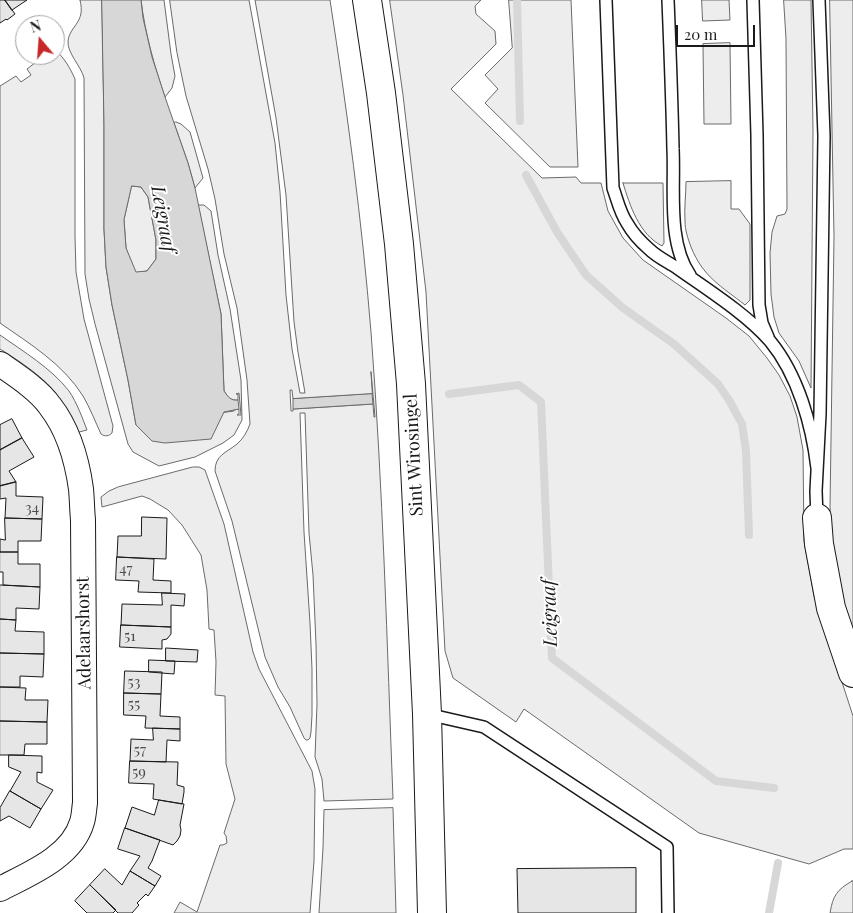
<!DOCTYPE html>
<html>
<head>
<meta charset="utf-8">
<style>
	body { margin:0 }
	#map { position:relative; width:853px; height:913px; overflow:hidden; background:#fff; font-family:"Playfair Display",serif }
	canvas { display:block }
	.north { position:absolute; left:15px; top:15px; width:50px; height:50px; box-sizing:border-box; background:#fff; border:1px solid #a3a3a3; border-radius:50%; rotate:342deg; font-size:14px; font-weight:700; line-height:20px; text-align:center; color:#1a1a1a }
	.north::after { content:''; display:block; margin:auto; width:18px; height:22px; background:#c62828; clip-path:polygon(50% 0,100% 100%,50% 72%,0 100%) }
	.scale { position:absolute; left:676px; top:25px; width:79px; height:22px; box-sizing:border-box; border:2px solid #1a1a1a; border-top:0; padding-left:6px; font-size:15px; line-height:18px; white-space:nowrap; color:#1a1a1a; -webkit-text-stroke:4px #fff; paint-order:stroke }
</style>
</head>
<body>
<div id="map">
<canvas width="853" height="913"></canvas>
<div class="north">N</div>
<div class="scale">20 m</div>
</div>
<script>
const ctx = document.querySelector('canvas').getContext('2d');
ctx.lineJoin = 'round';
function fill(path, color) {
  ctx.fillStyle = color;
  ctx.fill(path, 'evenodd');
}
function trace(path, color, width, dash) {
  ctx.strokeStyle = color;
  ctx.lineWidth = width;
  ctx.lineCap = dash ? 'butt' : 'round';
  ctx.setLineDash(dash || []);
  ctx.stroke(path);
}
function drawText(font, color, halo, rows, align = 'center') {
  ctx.font = font + ' "Playfair Display",serif';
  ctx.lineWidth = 4;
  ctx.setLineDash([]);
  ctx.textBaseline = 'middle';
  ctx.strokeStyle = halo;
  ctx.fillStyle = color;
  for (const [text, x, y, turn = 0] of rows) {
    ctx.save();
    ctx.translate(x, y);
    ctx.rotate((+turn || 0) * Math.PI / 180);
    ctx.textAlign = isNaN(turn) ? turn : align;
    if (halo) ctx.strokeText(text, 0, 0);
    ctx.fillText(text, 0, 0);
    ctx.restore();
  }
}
const green = new Path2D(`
	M 80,0 L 102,0 L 104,125 L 104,229 L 106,267 L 112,305 L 128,380 L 136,425 L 234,411 L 234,410 L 239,409 L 239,414 L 237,415 L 241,415 L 239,393 L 236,394 L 238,394 L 238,400 C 231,401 228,397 224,391 L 221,314 L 198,205 L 204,205 L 211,211 L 218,255 L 230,309 L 241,380 L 242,420 L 234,435 L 223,443 L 195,457 L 159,466 L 133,452 L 128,444 L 95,324 L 89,299 L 85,274 L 84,78 C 81,66 67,53 68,41 C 70,25 86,23 80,0 Z
	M 141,0 L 164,0 L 171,54 L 175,76 L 172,88 L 165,97 C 154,65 145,33 141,0 Z
	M 170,0 L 249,0 L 275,143 L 280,192 L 286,295 L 292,349 L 300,393 L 305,393 L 298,352 L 294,322 L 286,195 L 276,118 L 255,0 L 330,0 C 347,110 362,221 371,332 C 383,488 387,644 393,799 L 324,801 L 322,779 L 315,757 L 317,704 L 316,644 L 313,575 L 309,533 L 305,413 L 300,413 L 304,532 L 310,623 L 312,669 L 312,715 L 311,732 L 310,738 L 308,740 L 306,740 L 304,738 L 290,707 L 278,687 L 265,657 L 232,521 L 215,471 C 215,455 226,453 237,444 C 243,439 247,432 250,424 L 247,380 L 237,308 L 224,254 L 215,199 L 208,169 L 186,96 L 177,53 ZM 371,372 L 375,417 L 374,417 L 373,404 L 293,409 L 293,411 L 291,411 L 290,390 L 292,390 L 293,399 L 372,394 Z
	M 390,0 L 481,0 L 475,6 L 476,14 L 495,31 L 496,44 L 451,89 L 542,178 L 576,177 L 581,183 L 601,183 L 608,211 L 623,238 L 643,260 L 726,318 L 749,336 L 767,358 L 779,375 L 790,396 L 797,417 L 803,450 L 804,541 L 814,596 L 853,716 L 853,849 L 844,849 L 809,864 L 699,833 L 524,709 L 516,722 L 453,678 L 445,651 L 426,292 L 403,95 Z
	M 509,0 L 571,0 L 578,167 L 550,167 L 485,103 L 498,89 L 485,75 L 512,48 Z
	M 702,0 L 729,0 L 730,20 L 703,21 Z
	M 784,0 L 811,0 L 813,131 L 811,388 L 799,361 L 779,333 L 774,317 L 771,294 L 770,253 L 772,232 L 777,216 L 785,214 L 787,209 L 786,39 Z
	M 830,0 L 853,0 L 853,638 L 846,619 L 833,551 L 830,507 L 834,237 Z
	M 730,43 L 731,124 L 704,124 L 703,44 Z
	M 55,50 C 64,57 70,68 75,79 L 75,236 L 76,272 L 84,319 L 113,426 L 112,433 C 109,436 105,437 101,434 C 95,421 90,408 83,396 C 63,364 30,344 0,323 L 0,86 L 16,76 L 21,82 L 31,75 L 27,69 L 45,55 L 55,55 Z
	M 176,122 L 181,124 L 190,132 L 203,178 L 195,188 L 188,163 L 174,123 Z
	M 731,181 L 731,209 L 739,209 L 750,224 L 750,300 L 745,305 C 721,286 703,277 691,247 C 688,239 685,230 685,221 C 684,208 686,195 686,182 Z
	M 623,183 L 663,183 L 664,243 L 662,246 C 639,234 630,206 623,183 Z
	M 132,186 L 141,187 L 148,197 L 156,240 L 156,259 L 147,271 L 135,273 L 126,248 L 124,220 Z
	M 0,335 C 24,352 51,368 69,391 C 77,403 82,417 87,430 L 75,433 C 70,421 64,409 58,397 C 47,379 18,360 0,349 Z
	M 193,467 L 199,467 L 205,470 L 224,524 L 253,652 L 259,669 L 312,771 L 315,789 L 314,861 L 310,913 L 174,913 L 180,902 L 197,912 L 220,845 L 223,845 L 227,843 L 226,836 L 224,833 L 235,799 L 226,764 L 225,696 L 215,695 L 216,662 L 214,630 L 209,629 L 207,590 L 201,555 L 182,525 L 168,510 L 150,499 L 142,496 L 102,507 L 101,497 L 109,491 L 118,487 Z
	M 393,808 L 396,913 L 319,913 L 323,848 L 324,810 Z
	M 852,881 L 853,881 L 853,913 L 830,913 C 833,895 837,890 852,881 Z`);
const water = new Path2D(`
	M 102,0 L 141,0 L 143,18 L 152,57 L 165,97 L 188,163 L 195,188 L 221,314 L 224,391 C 228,397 231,401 238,400 L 239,409 L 224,412 L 211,439 L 165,443 L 152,441 L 136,425 L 128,380 L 112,305 L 106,267 L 104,229 L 104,125 ZM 132,186 L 141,187 L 148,197 L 156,240 L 156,259 L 147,271 L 136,272 L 126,248 L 124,220 Z
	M 372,394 L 373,404 L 293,409 L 293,399 Z`);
const stream = new Path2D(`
	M 517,0 L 520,121
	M 526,175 L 557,232 L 586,275 L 623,308 L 674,344 L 718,384 L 729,400 L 742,424 L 746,451 L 749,535
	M 449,394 L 519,385 L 541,402 L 552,658 L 716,781 L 774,788
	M 769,913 L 778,863`);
const building = new Path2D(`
	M 0,0 L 5,0 L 15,14 L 7,20 L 6,19 L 0,23 Z
	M 5,0 L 27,0 L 12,10 Z
	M 12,419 L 22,438 L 0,450 L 0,425 Z
	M 22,438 L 34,457 L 9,471 L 16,482 L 0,486 L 0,450 Z
	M 16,482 L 16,496 L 43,497 L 42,519 L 5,518 L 6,498 L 0,499 L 0,486 Z
	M 142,517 L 167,518 L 166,559 L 117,557 L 118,536 L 141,536 Z
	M 5,518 L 42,519 L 41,541 L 18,541 L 18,552 L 0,552 L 0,539 L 5,540 Z
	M 0,552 L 18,552 L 18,564 L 40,564 L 40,587 L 3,585 L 3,572 L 0,572 Z
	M 117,557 L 154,559 L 153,580 L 171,581 L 171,593 L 138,592 L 139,581 L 116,580 Z
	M 0,585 L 40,587 L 39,609 L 16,608 L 16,620 L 0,619 Z
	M 162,593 L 185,594 L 184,606 L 171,605 L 171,627 L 121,625 L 122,604 L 162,605 Z
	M 0,619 L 16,620 L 15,631 L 44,632 L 44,654 L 0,653 Z
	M 121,625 L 171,627 L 171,634 L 167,639 L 162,640 L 162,649 L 120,647 Z
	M 166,648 L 198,650 L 197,662 L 166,661 Z
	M 0,653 L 44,654 L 43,677 L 20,676 L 20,687 L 0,687 Z
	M 149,660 L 175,661 L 174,674 L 149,672 Z
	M 125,671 L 162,672 L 161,694 L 124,693 Z
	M 0,687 L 26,688 L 25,700 L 48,700 L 47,722 L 0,721 Z
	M 124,693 L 161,694 L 160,716 L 180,717 L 180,729 L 145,728 L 146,716 L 124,715 Z
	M 0,721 L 47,722 L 47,744 L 25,744 L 24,755 L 0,755 Z
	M 153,728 L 180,729 L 180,741 L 167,740 L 166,762 L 130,761 L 131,739 L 153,740 Z
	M 9,755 L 42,756 L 42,773 L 37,772 L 37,782 L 53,790 L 41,809 L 10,791 L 21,772 L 9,767 Z
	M 130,761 L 178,762 L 177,785 L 184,787 L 184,792 L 182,804 L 153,799 L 154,784 L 129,783 Z
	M 10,791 L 41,809 L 30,828 L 9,816 L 0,821 L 0,808 Z
	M 159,800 L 184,804 L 180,825 L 181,830 L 180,836 L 177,841 L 173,845 L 125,828 L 132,807 L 154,815 Z
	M 125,828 L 160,840 L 152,861 L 148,868 L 161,876 L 155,886 L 130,871 L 140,856 L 118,849 Z
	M 636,868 L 636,913 L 518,913 L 517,869 Z
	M 105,869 L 122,885 L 130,871 L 155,886 L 148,896 L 146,894 L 137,903 L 139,905 L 132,913 L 118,913 L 90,885 Z
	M 90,885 L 116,910 L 113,913 L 87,913 L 75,901 Z`);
const service = new Path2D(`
	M 606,0 L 613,188 C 617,199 620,213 627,223 C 632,232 641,242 649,249 C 657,257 668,262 677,268 C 708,290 745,313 770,341 C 798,375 812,425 817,468
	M 668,0 C 670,50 672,99 673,149 C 675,188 667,242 690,275
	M 753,0 L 757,135 L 759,305 L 762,323 L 768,337
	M 817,518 L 816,491 L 820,414 L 824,136 L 819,0
	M 427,714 L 484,727 L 667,847 L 668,913`);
const minor = new Path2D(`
	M 0,364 C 16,375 39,390 50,406 C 68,429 77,460 81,489 C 82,499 82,510 83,520 L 85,803 C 84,809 84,816 82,822 C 72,857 29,874 0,889`);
const secondary = new Path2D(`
	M 367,0 L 381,93 L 399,244 L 411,384 L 427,714 L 432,913`);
const motorway = new Path2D(`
	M 817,518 L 819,544 L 831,608 L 853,673`);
const numberNames = [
	["34",32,508],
	["47",126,569],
	["51",130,636],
	["53",134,682],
	["55",134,704],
	["57",140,750],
	["59",139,772]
];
const streetNames = [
	["Sint Wirosingel",414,455,-93],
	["Adelaarshorst",84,633,-91]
];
const waterNames = [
	["Leigraaf",163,219,80],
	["Leigraaf",550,613,-92]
];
fill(green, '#ededed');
trace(green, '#6a6a6a', 1);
fill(water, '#d7d7d7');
trace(water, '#6a6a6a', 1);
trace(stream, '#d7d7d7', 8);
fill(building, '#e6e6e6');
trace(building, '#1a1a1a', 1);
trace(service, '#1a1a1a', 14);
trace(minor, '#1a1a1a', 26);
trace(secondary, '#1a1a1a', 30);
trace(motorway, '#1a1a1a', 30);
trace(service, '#fff', 11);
trace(minor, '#fff', 24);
trace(secondary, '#fff', 28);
trace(motorway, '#fff', 28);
drawText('15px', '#4d4d4d', null, numberNames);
drawText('18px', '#1a1a1a', '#fff', streetNames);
drawText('italic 19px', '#1a1a1a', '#fff', waterNames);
</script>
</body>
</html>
